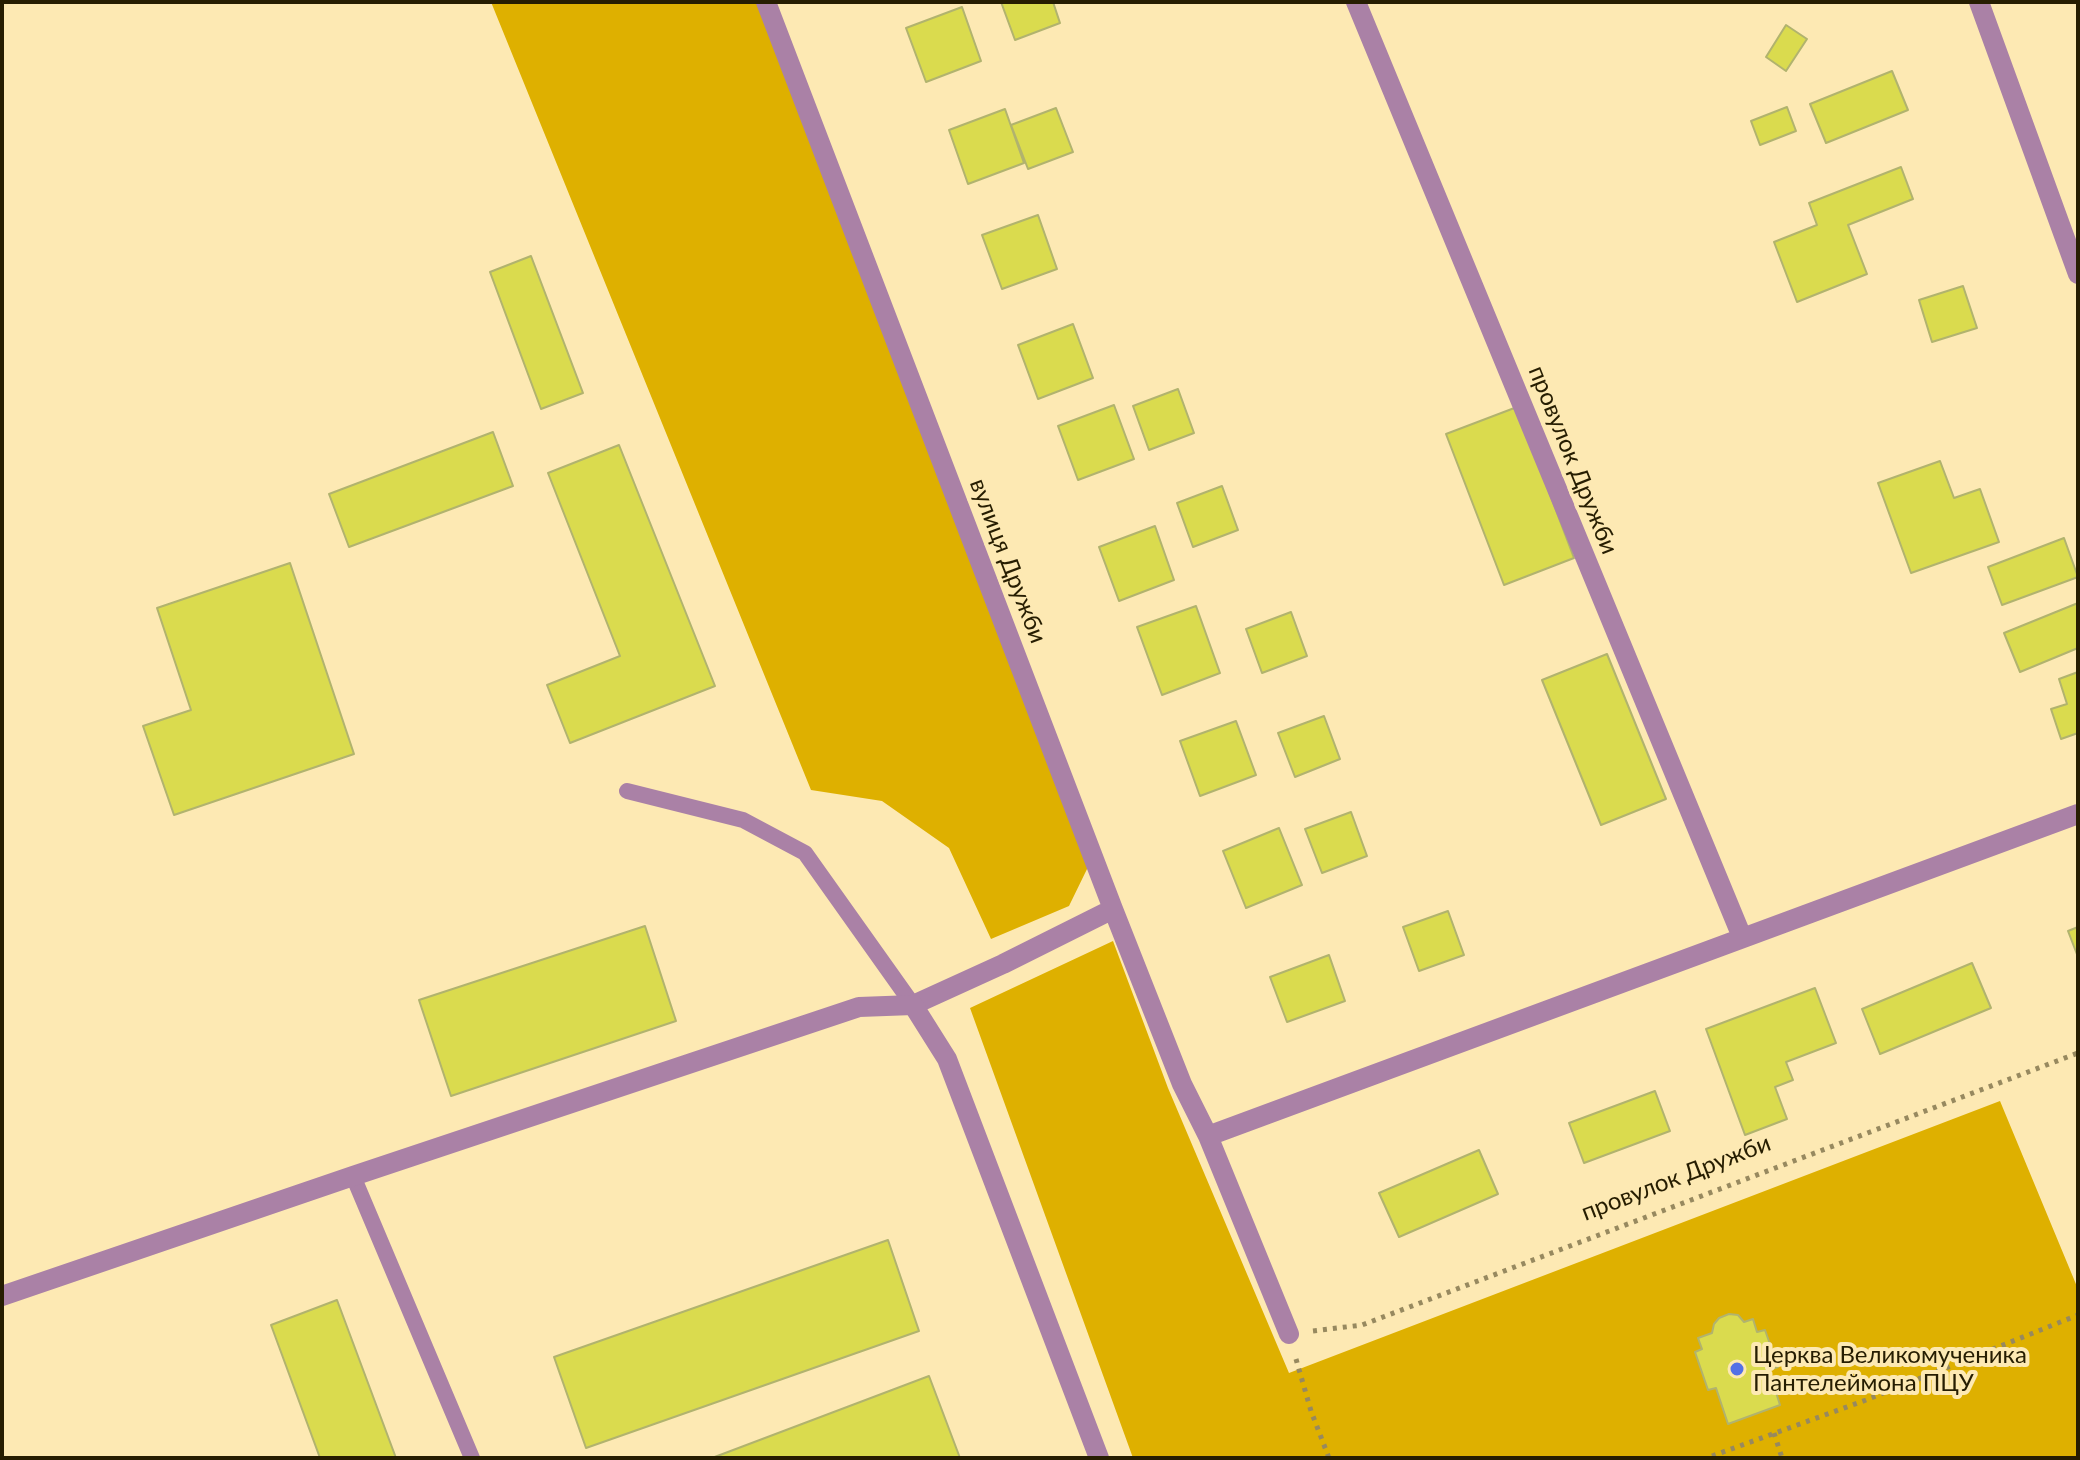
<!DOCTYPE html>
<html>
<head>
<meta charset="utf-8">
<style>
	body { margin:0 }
	#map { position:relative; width:2080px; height:1460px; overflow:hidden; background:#fde9b3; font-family:Lato,sans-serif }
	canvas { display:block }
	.frame { position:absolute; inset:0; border:4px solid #261d01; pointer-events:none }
</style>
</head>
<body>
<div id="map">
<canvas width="2080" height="1460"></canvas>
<div class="frame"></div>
</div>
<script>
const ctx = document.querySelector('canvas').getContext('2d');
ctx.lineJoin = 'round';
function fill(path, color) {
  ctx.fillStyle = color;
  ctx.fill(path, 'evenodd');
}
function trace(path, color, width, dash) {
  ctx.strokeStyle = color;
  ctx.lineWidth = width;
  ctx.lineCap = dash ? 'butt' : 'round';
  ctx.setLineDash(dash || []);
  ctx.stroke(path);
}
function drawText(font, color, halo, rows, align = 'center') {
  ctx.font = font + ' Lato,sans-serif';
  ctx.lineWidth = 8;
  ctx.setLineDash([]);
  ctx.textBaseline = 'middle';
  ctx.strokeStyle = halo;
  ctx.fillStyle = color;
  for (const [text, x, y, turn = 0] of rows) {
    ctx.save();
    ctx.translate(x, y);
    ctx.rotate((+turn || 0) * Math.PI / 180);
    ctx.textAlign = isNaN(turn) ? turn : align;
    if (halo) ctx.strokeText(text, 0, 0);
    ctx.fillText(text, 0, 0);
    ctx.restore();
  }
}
const forest = new Path2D(`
	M 491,2 L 760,2 L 1088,867 L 1069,906 L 991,939 L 949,848 L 882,801 L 811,790 Z
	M 1113,941 L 1168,1088 L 1289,1373 L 2000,1101 L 2078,1289 L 2078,1458 L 1133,1458 L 970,1008 Z`);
const building = new Path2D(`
	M 1001,2 L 1053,2 L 1060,23 L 1015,40 Z
	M 962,7 L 981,61 L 926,82 L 906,28 Z
	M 1786,25 L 1807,39 L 1786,71 L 1766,57 Z
	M 1892,71 L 1908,110 L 1826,143 L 1810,104 Z
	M 1787,107 L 1796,131 L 1760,145 L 1751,121 Z
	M 1056,108 L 1073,152 L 1028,169 L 1011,125 Z
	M 1005,109 L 1024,163 L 968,184 L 949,130 Z
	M 1901,167 L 1913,199 L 1848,225 L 1867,274 L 1797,302 L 1774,242 L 1817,225 L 1809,203 Z
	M 1038,215 L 1057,269 L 1002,289 L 982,235 Z
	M 531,256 L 583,393 L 541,409 L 490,272 Z
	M 1963,286 L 1977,328 L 1932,342 L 1919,300 Z
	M 1073,324 L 1093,378 L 1038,399 L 1018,345 Z
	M 1178,389 L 1194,433 L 1149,450 L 1133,406 Z
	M 1114,405 L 1134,459 L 1078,480 L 1058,426 Z
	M 1517,407 L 1574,558 L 1504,585 L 1446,434 Z
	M 493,432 L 513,486 L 349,547 L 329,494 Z
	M 619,445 L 715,686 L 570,743 L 547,685 L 620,656 L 548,473 Z
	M 1940,461 L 1954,498 L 1980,489 L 1999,542 L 1911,573 L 1878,483 Z
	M 1222,486 L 1238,530 L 1193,547 L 1177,503 Z
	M 1155,526 L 1174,580 L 1119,601 L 1099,547 Z
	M 2064,538 L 2078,577 L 2002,605 L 1988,567 Z
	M 290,563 L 354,754 L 174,815 L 143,726 L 191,710 L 157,608 Z
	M 2078,603 L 2078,648 L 2020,672 L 2004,633 Z
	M 1196,606 L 1220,673 L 1162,695 L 1137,627 Z
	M 1291,612 L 1307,656 L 1262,673 L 1246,629 Z
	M 1607,654 L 1666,799 L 1601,825 L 1542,680 Z
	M 2078,672 L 2078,733 L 2061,739 L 2051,709 L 2067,704 L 2059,679 Z
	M 1324,716 L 1340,759 L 1295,777 L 1278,733 Z
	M 1236,721 L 1256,775 L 1200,796 L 1180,741 Z
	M 1351,812 L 1367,856 L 1322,873 L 1305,829 Z
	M 1279,828 L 1302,885 L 1246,908 L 1223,851 Z
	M 1448,911 L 1464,955 L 1419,971 L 1403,927 Z
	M 645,926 L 676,1021 L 451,1096 L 419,1000 Z
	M 2078,927 L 2078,957 L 2068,931 Z
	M 1329,955 L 1345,1001 L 1287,1022 L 1270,977 Z
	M 1972,963 L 1991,1008 L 1880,1054 L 1862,1009 Z
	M 1815,988 L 1836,1043 L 1786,1062 L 1793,1080 L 1775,1087 L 1787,1119 L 1745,1135 L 1706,1029 Z
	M 1655,1091 L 1670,1131 L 1584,1163 L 1569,1123 Z
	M 1479,1150 L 1498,1194 L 1399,1237 L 1379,1193 Z
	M 888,1240 L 919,1331 L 586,1448 L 554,1357 Z
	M 337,1300 L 396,1458 L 320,1458 L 271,1325 Z
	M 1729,1314 L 1738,1315 L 1744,1322 L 1753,1319 L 1757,1332 L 1765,1330 L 1778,1367 L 1769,1370 L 1780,1405 L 1728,1424 L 1716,1388 L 1708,1390 L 1695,1352 L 1702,1349 L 1698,1338 L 1712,1333 L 1714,1324 L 1719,1318 Z
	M 929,1376 L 960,1458 L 712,1458 Z`);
const path = new Path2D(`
	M 1313,1331 L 1362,1325 L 2078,1053
	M 1296,1359 L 1311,1411 L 1329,1458
	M 1774,1433 L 1782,1458
	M 1712,1456 L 1866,1400 L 2078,1315`);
const service = new Path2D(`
	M 627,791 L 743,820 L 805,853 L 913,1005
	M 353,1176 L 472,1458`);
const minor = new Path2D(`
	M 766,2 L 1113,909 L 1182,1084 L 1208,1136
	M 1356,2 L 1742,937
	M 1979,2 L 2078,274
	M 913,1005 L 1003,964 L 1113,909
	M 1289,1334 L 1208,1136 L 2078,814`);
const tertiary = new Path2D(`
	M 2,1296 L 353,1176 L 859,1007 L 913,1005 L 947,1059 L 1099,1458`);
const markers = [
	[1737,1369,8,"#5471e6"]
];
const streetNames = [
	["провулок Дружби",1573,460,68],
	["вулиця Дружби",1008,561,69],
	["провулок Дружби",1676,1178,-21]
];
const poiNames = [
	["Церква Великомученика",1753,1355],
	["Пантелеймона ПЦУ",1753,1383]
];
fill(forest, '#deb000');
fill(building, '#dadb4e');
trace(building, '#b1b36e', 2);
trace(path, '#97895f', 5, [4, 6]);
trace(service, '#aa81a6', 16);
trace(minor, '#aa81a6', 20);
trace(tertiary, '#aa81a6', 20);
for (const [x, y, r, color] of markers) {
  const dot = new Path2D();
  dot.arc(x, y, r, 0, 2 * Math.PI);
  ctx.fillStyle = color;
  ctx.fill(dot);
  trace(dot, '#fde9b3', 3);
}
drawText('24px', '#261d01', '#fde9b3', streetNames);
drawText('24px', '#261d01', '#fde9b3', poiNames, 'left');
</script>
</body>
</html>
